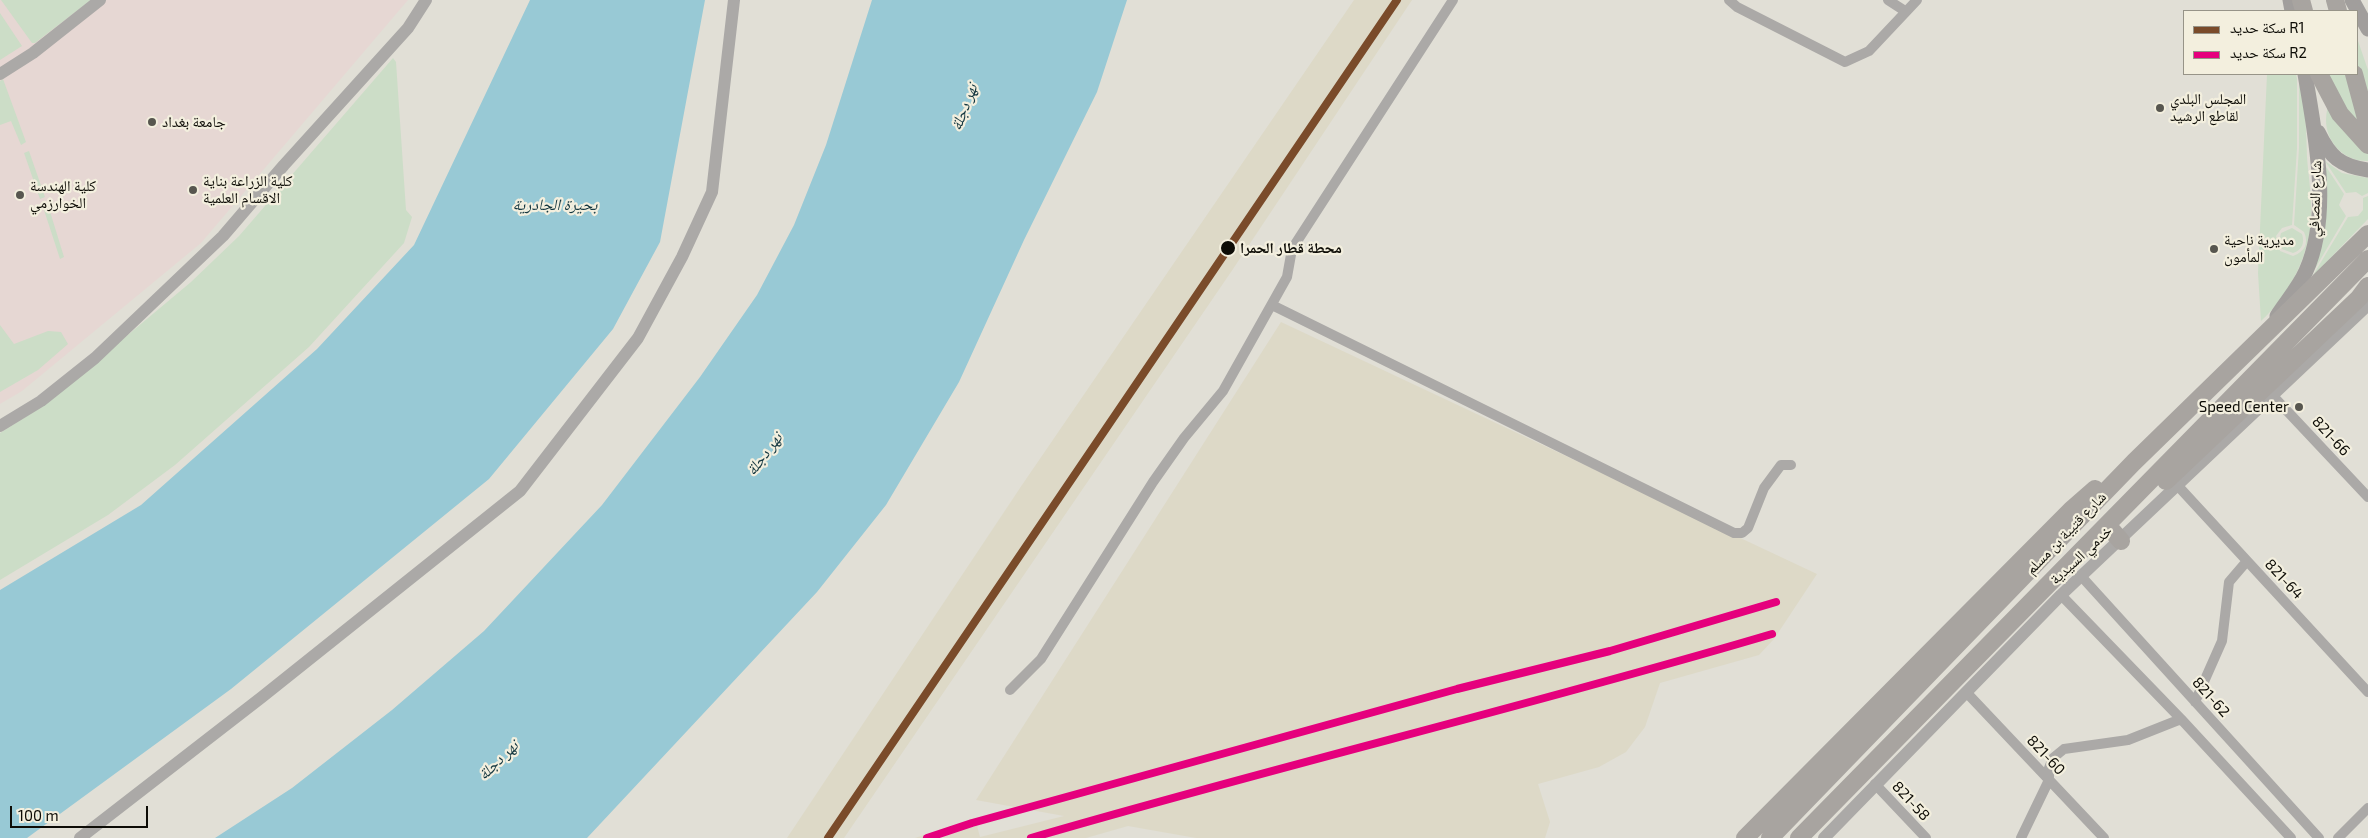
<!DOCTYPE html>
<html>
<head>
<meta charset="utf-8">
<style>
	body { margin:0 }
	#map { position:relative; width:2368px; height:838px; overflow:hidden; background:#e1dfd6; font-family:"Exo 2","Noto Naskh Arabic",sans-serif }
	canvas { display:block }
	.legend { position:absolute; left:2183px; top:10px; width:175px; height:65px; box-sizing:border-box; background:#f3efde; border:1px solid #979488; margin:0; padding:6px 9px; list-style:none; font-size:15px; color:#0d0c06 }
	.legend li { display:flex; align-items:center; gap:10px; height:25px }
	.legend b { width:25px; border:1px solid #979488 }
	.scale { position:absolute; left:10px; top:806px; width:138px; height:22px; box-sizing:border-box; border:2px solid #0d0c06; border-top:0; padding-left:6px; font-size:15px; line-height:18px; white-space:nowrap; color:#0d0c06; -webkit-text-stroke:4px #f3efde; paint-order:stroke }
</style>
</head>
<body>
<div id="map">
<canvas width="2368" height="838"></canvas>
<ul class="legend">
<li><b style="height:6px;background:#7a4b2a"></b>سكة حديد R1</li>
<li><b style="height:6px;background:#e5007d"></b>سكة حديد R2</li>
</ul>
<div class="scale">100 m</div>
</div>
<script>
const ctx = document.querySelector('canvas').getContext('2d');
ctx.lineJoin = 'round';
function fill(path, color) {
  ctx.fillStyle = color;
  ctx.fill(path, 'evenodd');
}
function trace(path, color, width, dash) {
  ctx.strokeStyle = color;
  ctx.lineWidth = width;
  ctx.lineCap = dash ? 'butt' : 'round';
  ctx.setLineDash(dash || []);
  ctx.stroke(path);
}
function drawText(font, color, halo, rows, align = 'center') {
  ctx.font = font + ' "Exo 2","Noto Naskh Arabic",sans-serif';
  ctx.lineWidth = 4.5;
  ctx.setLineDash([]);
  ctx.textBaseline = 'middle';
  ctx.strokeStyle = halo;
  ctx.fillStyle = color;
  for (const [text, x, y, turn = 0] of rows) {
    ctx.save();
    ctx.translate(x, y);
    ctx.rotate((+turn || 0) * Math.PI / 180);
    ctx.textAlign = isNaN(turn) ? turn : align;
    if (halo) ctx.strokeText(text, 0, 0);
    ctx.fillText(text, 0, 0);
    ctx.restore();
  }
}
const built = new Path2D(`
	M 1354,0 L 1412,0 L 1231,272 L 844,838 L 787,838 L 1022,485 Z
	M 1281,322 L 1817,574 L 1774,639 L 1759,655 L 1660,683 L 1645,727 L 1626,752 L 1599,767 L 1538,784 L 1550,822 L 1545,838 L 1196,838 L 1128,826 L 1086,838 L 915,838 L 975,818 L 980,837 L 1064,816 L 976,800 Z`);
const education = new Path2D(`
	M 0,0 L 408,0 L 201,243 L 22,391 L 0,404 Z`);
const green = new Path2D(`
	M 1,0 L 91,0 L 35,43 L 32,43 Z
	M 0,13 L 22,46 L 0,60 Z
	M 2357,38 L 2368,70 L 2368,161 C 2345,162 2326,143 2326,120 C 2326,113 2328,107 2328,100 C 2328,92 2324,82 2322,74 L 2357,74 Z
	M 393,58 L 396,62 L 406,210 L 412,217 L 404,243 L 309,347 L 175,465 L 108,515 L 0,580 L 0,433 L 43,406 L 191,282 L 239,236 Z
	M 2267,74 L 2296,74 L 2297,79 L 2297,148 L 2292,225 L 2282,228 L 2276,236 L 2280,251 L 2293,256 C 2305,252 2309,243 2304,232 L 2294,225 L 2299,148 L 2299,77 C 2306,102 2306,131 2307,157 C 2309,183 2315,215 2308,240 C 2301,271 2284,300 2261,321 L 2258,273 Z
	M 3,79 L 26,142 L 21,145 L 11,121 L 0,125 L 0,81 Z
	M 29,151 L 45,197 L 40,199 L 24,153 Z
	M 2325,161 L 2342,173 L 2368,178 L 2368,193 L 2362,196 L 2356,192 L 2346,193 Z
	M 2323,162 L 2344,194 L 2339,205 L 2346,216 L 2309,279 C 2328,231 2326,211 2323,162 Z
	M 2368,196 L 2368,219 L 2312,277 L 2348,217 L 2358,216 L 2363,210 L 2363,198 Z
	M 48,205 L 64,257 L 60,259 L 43,207 Z
	M 2292,228 L 2302,234 C 2305,243 2302,250 2293,253 L 2282,249 L 2279,241 L 2281,233 Z
	M 0,325 L 14,344 L 48,331 L 61,332 L 68,344 L 38,370 L 0,392 Z`);
const water = new Path2D(`
	M 530,0 L 705,0 L 660,242 L 613,329 L 489,479 L 231,689 L 27,838 L 0,838 L 0,590 L 141,505 L 317,349 L 414,245 Z
	M 872,0 L 1127,0 L 1097,92 L 1024,240 L 959,382 L 886,505 L 817,592 L 587,838 L 215,838 L 292,788 L 392,710 L 484,631 L 602,505 L 700,377 L 757,295 L 794,225 L 826,145 Z`);
const minor = new Path2D(`
	M 1729,0 L 1737,7 L 1845,62 L 1869,51 L 1917,0
	M 1888,0 L 1905,11
	M 1272,305 L 1734,533 L 1742,533 L 1748,528 L 1764,488 L 1781,465 L 1791,465
	M 2273,396 L 2368,497
	M 2178,486 L 2368,692
	M 2081,576 L 2319,838
	M 2061,595 L 2181,719 L 2291,838
	M 1010,690 L 1041,659 L 1153,482 L 1184,438 L 1223,391 L 1287,277 L 1292,249 L 1453,0
	M 1966,692 L 2104,838
	M 2195,702 L 2222,641 L 2229,582 L 2247,561
	M 1875,784 L 1926,838
	M 2021,838 L 2049,780 L 2049,768 L 2053,758 L 2064,749 L 2128,740 L 2181,719
	M 2338,838 L 2368,808`);
const tertiary = new Path2D(`
	M 0,74 L 33,53 L 100,0
	M 0,426 L 41,401 L 95,358 L 223,236 L 284,165 L 408,28 L 426,0
	M 80,838 L 262,697 L 520,491 L 638,338 L 682,257 L 712,192 L 734,0
	M 1824,838 L 2061,595 L 2368,305`);
const secondary = new Path2D(`
	M 2290,0 L 2292,11
	M 2352,0 L 2368,29
	M 2318,132 C 2330,157 2340,166 2368,170
	M 2277,316 C 2286,302 2299,287 2306,271 C 2332,213 2315,134 2305,74`);
const trunk = new Path2D(`
	M 2301,0 L 2304,11
	M 2335,0 L 2338,11
	M 2319,74 L 2340,114 L 2368,145
	M 2354,74 L 2368,126
	M 2166,481 L 2359,298 L 2368,286
	M 2108,526 L 2121,541
	M 1745,838 L 2071,510 L 2095,489
	M 1770,838 L 2134,462 L 2368,234
	M 1799,838 L 2368,259`);
const rail1 = new Path2D(`
	M 828,838 L 1397,0`);
const rail2 = new Path2D(`
	M 927,838 L 972,823 L 1457,689 L 1610,651 L 1776,602
	M 1031,838 C 1277,766 1526,707 1772,634`);
const markers = [
	[2160,108,5,"#57564f"],
	[152,122,5,"#57564f"],
	[193,190,5,"#57564f"],
	[20,195,5,"#57564f"],
	[1228,248,8,"#0d0c06"],
	[2214,249,5,"#57564f"],
	[2299,407,5,"#57564f"]
];
const poiNames = [
	["المجلس البلدي",2170,99],
	["لقاطع الرشيد",2170,116],
	["جامعة بغداد",162,122],
	["كلية الزراعة بناية",203,181],
	["الاقسام العلمية",203,198],
	["كلية الهندسة",30,186],
	["الخوارزمي",30,203],
	["مديرية ناحية",2224,240],
	["المأمون",2224,257],
	["Speed Center",2289,407,"right"]
];
const streetNames = [
	["شارع المصافي",2315,199,-88],
	["821-66",2331,436,47],
	["شارع قتيبة بن مسلم",2066,533,-46],
	["خدمي السيدية",2081,555,-43],
	["821-64",2284,579,47],
	["821-62",2211,697,48],
	["821-60",2046,755,47],
	["821-58",1911,801,47]
];
const stopNames = [
	["محطة قطار الحمرا",1240,248]
];
const waterNames = [
	["نهر دجلة",964,107,-69],
	["بحيرة الجادرية",555,205],
	["نهر دجلة",764,454,-53],
	["نهر دجلة",498,760,-44]
];
fill(built, '#ddd9c7');
fill(education, '#e6d7d3');
fill(green, '#ccddc7');
fill(water, '#98c9d5');
trace(minor, '#aba9a7', 10);
trace(tertiary, '#aba9a7', 12);
trace(secondary, '#a19e9c', 15);
trace(trunk, '#a8a4a0', 18);
trace(rail1, '#7a4b2a', 8);
trace(rail2, '#e5007d', 8);
for (const [x, y, r, color] of markers) {
  const dot = new Path2D();
  dot.arc(x, y, r, 0, 2 * Math.PI);
  ctx.fillStyle = color;
  ctx.fill(dot);
  trace(dot, '#f3efde', 2);
}
drawText('15px', '#0d0c06', '#f3efde', poiNames, 'left');
drawText('15px', '#0d0c06', '#f3efde', streetNames);
drawText('bold 15px', '#0d0c06', '#f3efde', stopNames, 'left');
drawText('italic 16px', '#143740', '#f3efde', waterNames);
</script>
</body>
</html>
